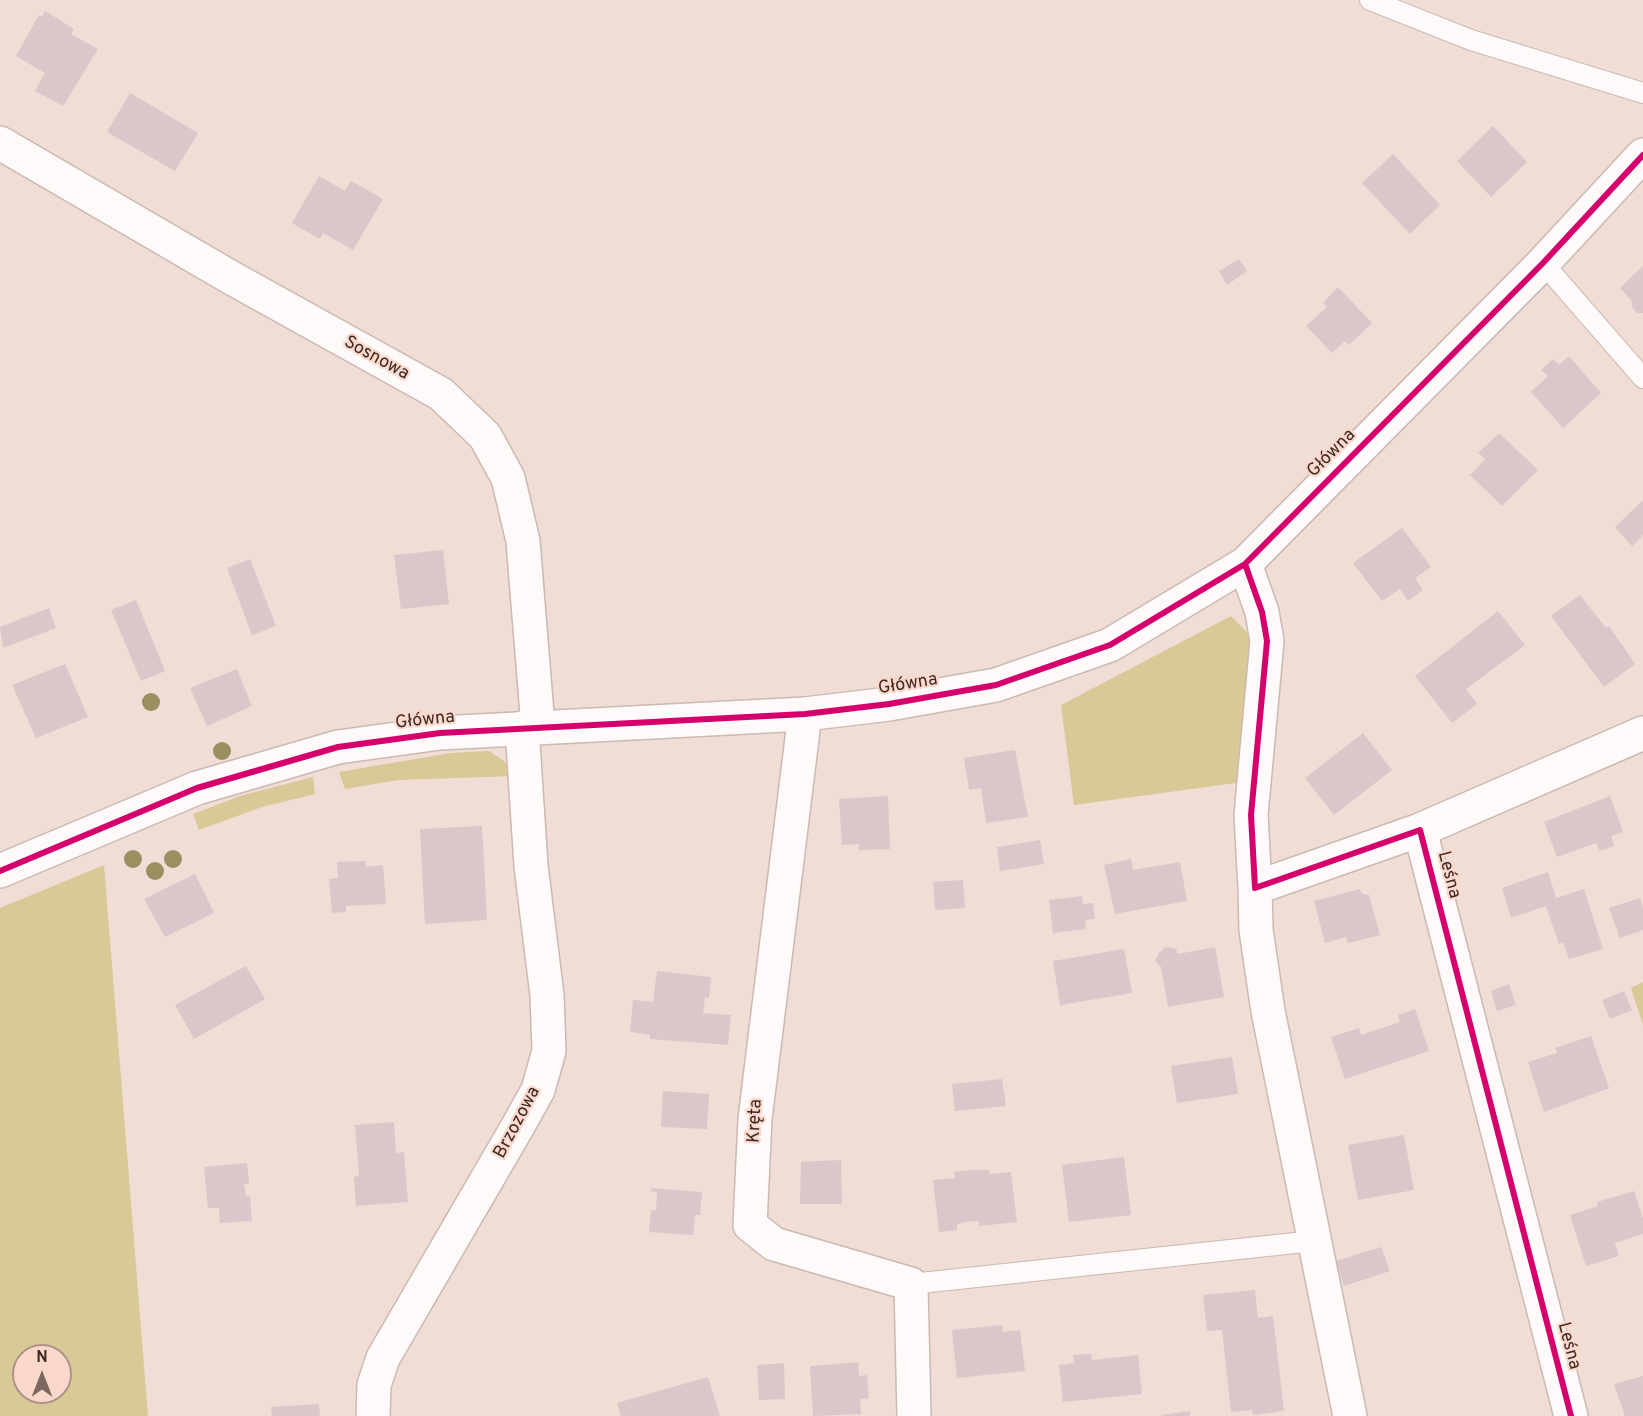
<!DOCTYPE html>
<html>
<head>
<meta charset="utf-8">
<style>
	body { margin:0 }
	#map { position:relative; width:1643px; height:1416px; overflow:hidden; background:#f0ddd6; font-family:Overpass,sans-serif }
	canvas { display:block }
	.north { position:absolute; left:12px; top:1344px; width:60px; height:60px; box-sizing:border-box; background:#fad9cc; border:2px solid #ae9388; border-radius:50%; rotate:0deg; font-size:16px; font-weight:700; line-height:24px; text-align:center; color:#3d2921 }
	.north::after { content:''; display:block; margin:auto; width:21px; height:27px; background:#7c6860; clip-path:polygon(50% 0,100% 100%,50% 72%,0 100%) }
</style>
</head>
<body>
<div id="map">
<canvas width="1643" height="1416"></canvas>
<div class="north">N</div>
</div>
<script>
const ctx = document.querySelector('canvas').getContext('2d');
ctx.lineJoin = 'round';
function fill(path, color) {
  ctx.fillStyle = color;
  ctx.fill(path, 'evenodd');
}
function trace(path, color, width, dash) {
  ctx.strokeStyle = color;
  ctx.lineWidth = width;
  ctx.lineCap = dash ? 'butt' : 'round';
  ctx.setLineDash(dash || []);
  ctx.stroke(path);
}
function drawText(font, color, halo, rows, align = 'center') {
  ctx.font = font + ' Overpass,sans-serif';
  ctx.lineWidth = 4.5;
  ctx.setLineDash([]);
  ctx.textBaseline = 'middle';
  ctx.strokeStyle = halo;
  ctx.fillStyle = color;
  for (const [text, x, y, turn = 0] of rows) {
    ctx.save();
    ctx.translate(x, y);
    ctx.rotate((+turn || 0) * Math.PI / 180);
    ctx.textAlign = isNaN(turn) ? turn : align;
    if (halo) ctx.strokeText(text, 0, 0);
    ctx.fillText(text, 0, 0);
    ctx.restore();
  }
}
const green = new Path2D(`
	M 1231,616 L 1250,635 L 1243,782 L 1074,805 L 1061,705 Z
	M 489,751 L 504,761 L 515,776 L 398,780 L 345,789 L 339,772 L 451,753 Z
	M 313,777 L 315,794 L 262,807 L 199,830 L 193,814 L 240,796 Z
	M 104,865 L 148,1416 L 0,1416 L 0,908 ZM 24,1356 L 60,1356 L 60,1392 L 24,1392 Z
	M 1643,982 L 1643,1025 L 1631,988 Z`);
const building = new Path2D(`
	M 45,11 L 74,29 L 71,34 L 98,49 L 63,106 L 35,91 L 45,73 L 16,56 L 39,15 L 42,17 Z
	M 130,93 L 198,133 L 175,171 L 107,132 Z
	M 1493,126 L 1527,162 L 1491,197 L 1457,161 Z
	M 1393,154 L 1440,205 L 1410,234 L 1362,183 Z
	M 319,176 L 345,191 L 351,181 L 383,199 L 353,250 L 323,233 L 320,239 L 292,223 Z
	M 1239,259 L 1247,271 L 1227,285 L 1219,271 Z
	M 1643,266 L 1643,313 L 1637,313 L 1632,307 L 1632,301 L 1620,288 Z
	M 1338,287 L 1372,323 L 1349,345 L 1345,341 L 1332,353 L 1306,326 L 1327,307 L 1323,303 Z
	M 1569,356 L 1601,393 L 1563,428 L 1531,392 L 1548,376 L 1541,370 L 1553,359 L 1559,365 Z
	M 1499,433 L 1538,470 L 1502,506 L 1470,475 L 1485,459 L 1478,453 Z
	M 1643,500 L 1643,535 L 1632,546 L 1615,527 Z
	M 1402,528 L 1431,567 L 1415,578 L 1423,590 L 1408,601 L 1400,589 L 1382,601 L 1353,563 Z
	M 443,550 L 449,604 L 401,609 L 394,555 Z
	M 250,559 L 276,626 L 252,635 L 227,568 Z
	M 1580,595 L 1606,628 L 1609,626 L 1635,664 L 1604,687 L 1551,616 Z
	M 136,600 L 165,671 L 141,681 L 111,610 Z
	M 49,608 L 56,628 L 3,648 L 0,627 Z
	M 1498,611 L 1525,645 L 1466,689 L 1477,704 L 1452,723 L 1415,676 Z
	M 65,664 L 88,717 L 36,738 L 12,685 Z
	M 237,669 L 252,706 L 207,726 L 190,688 Z
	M 1363,733 L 1392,770 L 1334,815 L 1305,778 Z
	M 1015,750 L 1028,817 L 986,823 L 981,788 L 969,790 L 964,758 Z
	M 888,796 L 890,849 L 859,850 L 859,844 L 842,845 L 839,799 Z
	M 1610,796 L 1623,832 L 1611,836 L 1614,846 L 1600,851 L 1596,843 L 1557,857 L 1544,822 Z
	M 482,826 L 487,920 L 425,924 L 420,829 Z
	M 1040,840 L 1044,864 L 1000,871 L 997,847 Z
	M 1131,859 L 1133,870 L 1180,862 L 1187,901 L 1115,914 L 1104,865 Z
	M 366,861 L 366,867 L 383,865 L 386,904 L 346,906 L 346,912 L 332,913 L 329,879 L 338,878 L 337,862 Z
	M 1548,872 L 1556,898 L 1584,889 L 1603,949 L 1569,959 L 1563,942 L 1559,944 L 1546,906 L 1511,918 L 1502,888 Z
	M 195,874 L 214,913 L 165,937 L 144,899 Z
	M 963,880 L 965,908 L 935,910 L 933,882 Z
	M 1360,889 L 1361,893 L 1369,895 L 1380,935 L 1348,943 L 1346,937 L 1325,943 L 1314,901 Z
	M 1082,896 L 1083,904 L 1093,903 L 1095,919 L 1085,920 L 1086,929 L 1053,933 L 1049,900 Z
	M 1640,898 L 1643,908 L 1643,930 L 1620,938 L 1609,908 Z
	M 1166,947 L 1176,949 L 1178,954 L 1215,947 L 1224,997 L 1168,1007 L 1161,967 L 1155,961 L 1159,953 Z
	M 1124,949 L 1132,993 L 1060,1005 L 1053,961 Z
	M 246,966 L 265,999 L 194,1039 L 175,1005 Z
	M 657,971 L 711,977 L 709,998 L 705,997 L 703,1013 L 731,1015 L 728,1045 L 650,1039 L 650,1035 L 630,1032 L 633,1000 L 653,1002 Z
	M 1509,984 L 1516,1005 L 1497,1011 L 1491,991 Z
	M 1624,991 L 1632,1010 L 1610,1019 L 1602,1000 Z
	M 1415,1009 L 1429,1051 L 1345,1079 L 1331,1037 L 1359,1028 L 1361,1035 L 1400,1022 L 1398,1015 Z
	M 1591,1036 L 1609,1088 L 1544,1112 L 1528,1062 L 1557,1053 L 1555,1048 Z
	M 1232,1057 L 1238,1094 L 1177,1103 L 1171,1066 Z
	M 1002,1079 L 1006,1106 L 955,1111 L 952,1084 Z
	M 663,1091 L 709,1094 L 707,1129 L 661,1127 Z
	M 394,1122 L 396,1153 L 404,1152 L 408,1202 L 356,1206 L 354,1177 L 359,1176 L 355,1125 Z
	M 1404,1135 L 1414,1190 L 1358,1200 L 1348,1145 Z
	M 1124,1157 L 1131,1215 L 1069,1222 L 1062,1165 Z
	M 841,1160 L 842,1204 L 800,1204 L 801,1162 Z
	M 247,1163 L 249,1184 L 244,1184 L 246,1196 L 250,1196 L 252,1221 L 220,1223 L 219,1208 L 208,1208 L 204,1167 Z
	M 973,1170 L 989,1170 L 989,1174 L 1011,1172 L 1017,1222 L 979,1226 L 979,1221 L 965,1222 L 957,1224 L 957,1230 L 939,1232 L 933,1180 L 955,1178 L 954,1172 Z
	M 651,1188 L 702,1192 L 700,1215 L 695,1215 L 693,1235 L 649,1232 L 651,1210 L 656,1210 L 657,1192 L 651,1191 Z
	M 1634,1191 L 1643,1218 L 1643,1234 L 1615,1243 L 1619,1256 L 1586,1266 L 1570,1215 L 1598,1206 L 1597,1202 Z
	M 1381,1247 L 1390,1271 L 1344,1286 L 1336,1261 Z
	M 1255,1290 L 1258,1318 L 1273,1316 L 1284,1411 L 1253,1415 L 1252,1410 L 1231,1412 L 1222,1330 L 1207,1331 L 1203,1295 Z
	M 1002,1325 L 1003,1332 L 1020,1330 L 1025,1371 L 957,1378 L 952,1330 Z
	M 1091,1354 L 1092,1360 L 1138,1355 L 1142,1394 L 1063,1402 L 1059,1365 L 1074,1363 L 1073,1355 Z
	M 858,1362 L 859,1376 L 867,1375 L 869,1398 L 860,1399 L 861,1414 L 813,1416 L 810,1366 Z
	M 784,1363 L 785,1399 L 759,1400 L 757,1365 Z
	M 1643,1376 L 1643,1416 L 1625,1416 L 1614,1384 Z
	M 708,1377 L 720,1416 L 621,1416 L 617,1403 Z
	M 319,1404 L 320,1416 L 272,1416 L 271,1407 Z
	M 1190,1411 L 1190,1416 L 1162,1416 L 1162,1415 Z`);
const service = new Path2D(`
	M 1370,0 L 1471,40 L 1643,93
	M 1543,263 L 1643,378
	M 911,1284 L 1314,1241`);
const minor = new Path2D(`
	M 0,143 L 230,277 L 441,394 L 485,436 L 508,478 L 523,541 L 538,727
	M 1245,564 L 1262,612 L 1267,641 L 1251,815 L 1255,888 L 1420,830 L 1571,1416
	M 805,714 L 755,1119 L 750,1225 L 774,1244 L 911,1284 L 914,1416
	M 1420,830 L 1643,733
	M 1255,888 L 1256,930 L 1268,1011 L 1350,1416
	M 373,1416 L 374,1385 L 383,1358 L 518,1126 L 538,1090 L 549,1051 L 547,995 L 531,866 L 522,728`);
const tertiary = new Path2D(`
	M 0,871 L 197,788 L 338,747 L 440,733 L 805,714 L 889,704 L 996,685 L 1110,645 L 1245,564 L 1543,263 L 1643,155`);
const cycleway = new Path2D(`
	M 1245,564 L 1262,612 L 1267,641 L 1251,815 L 1255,888 L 1420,830 L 1571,1416
	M 0,871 L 197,788 L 338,747 L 440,733 L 805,714 L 889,704 L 996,685 L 1110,645 L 1245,564 L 1543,263 L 1643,155`);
const trees = [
	[151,702],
	[222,751],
	[133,859],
	[173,859],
	[155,871]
];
const streetNames = [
	["Sosnowa",376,359,29],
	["Główna",1332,454,-45],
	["Główna",908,685,-9],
	["Główna",425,721,-6],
	["Leśna",1448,875,75],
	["Kręta",756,1121,-87],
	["Brzozowa",518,1123,-62],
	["Leśna",1568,1346,75]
];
fill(green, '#d8c997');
fill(building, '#d9c7c9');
trace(service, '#cbb9b2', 22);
trace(minor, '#cbb9b2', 36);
trace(tertiary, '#cbb9b2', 36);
trace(service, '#fdfaf9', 20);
trace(minor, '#fdfaf9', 33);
trace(tertiary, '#fdfaf9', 33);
trace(cycleway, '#d6006c', 6);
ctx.fillStyle = '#9b8e60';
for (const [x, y] of trees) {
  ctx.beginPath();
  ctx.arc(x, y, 9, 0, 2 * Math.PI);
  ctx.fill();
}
drawText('18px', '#3d2921', '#fad9cc', streetNames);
</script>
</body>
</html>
